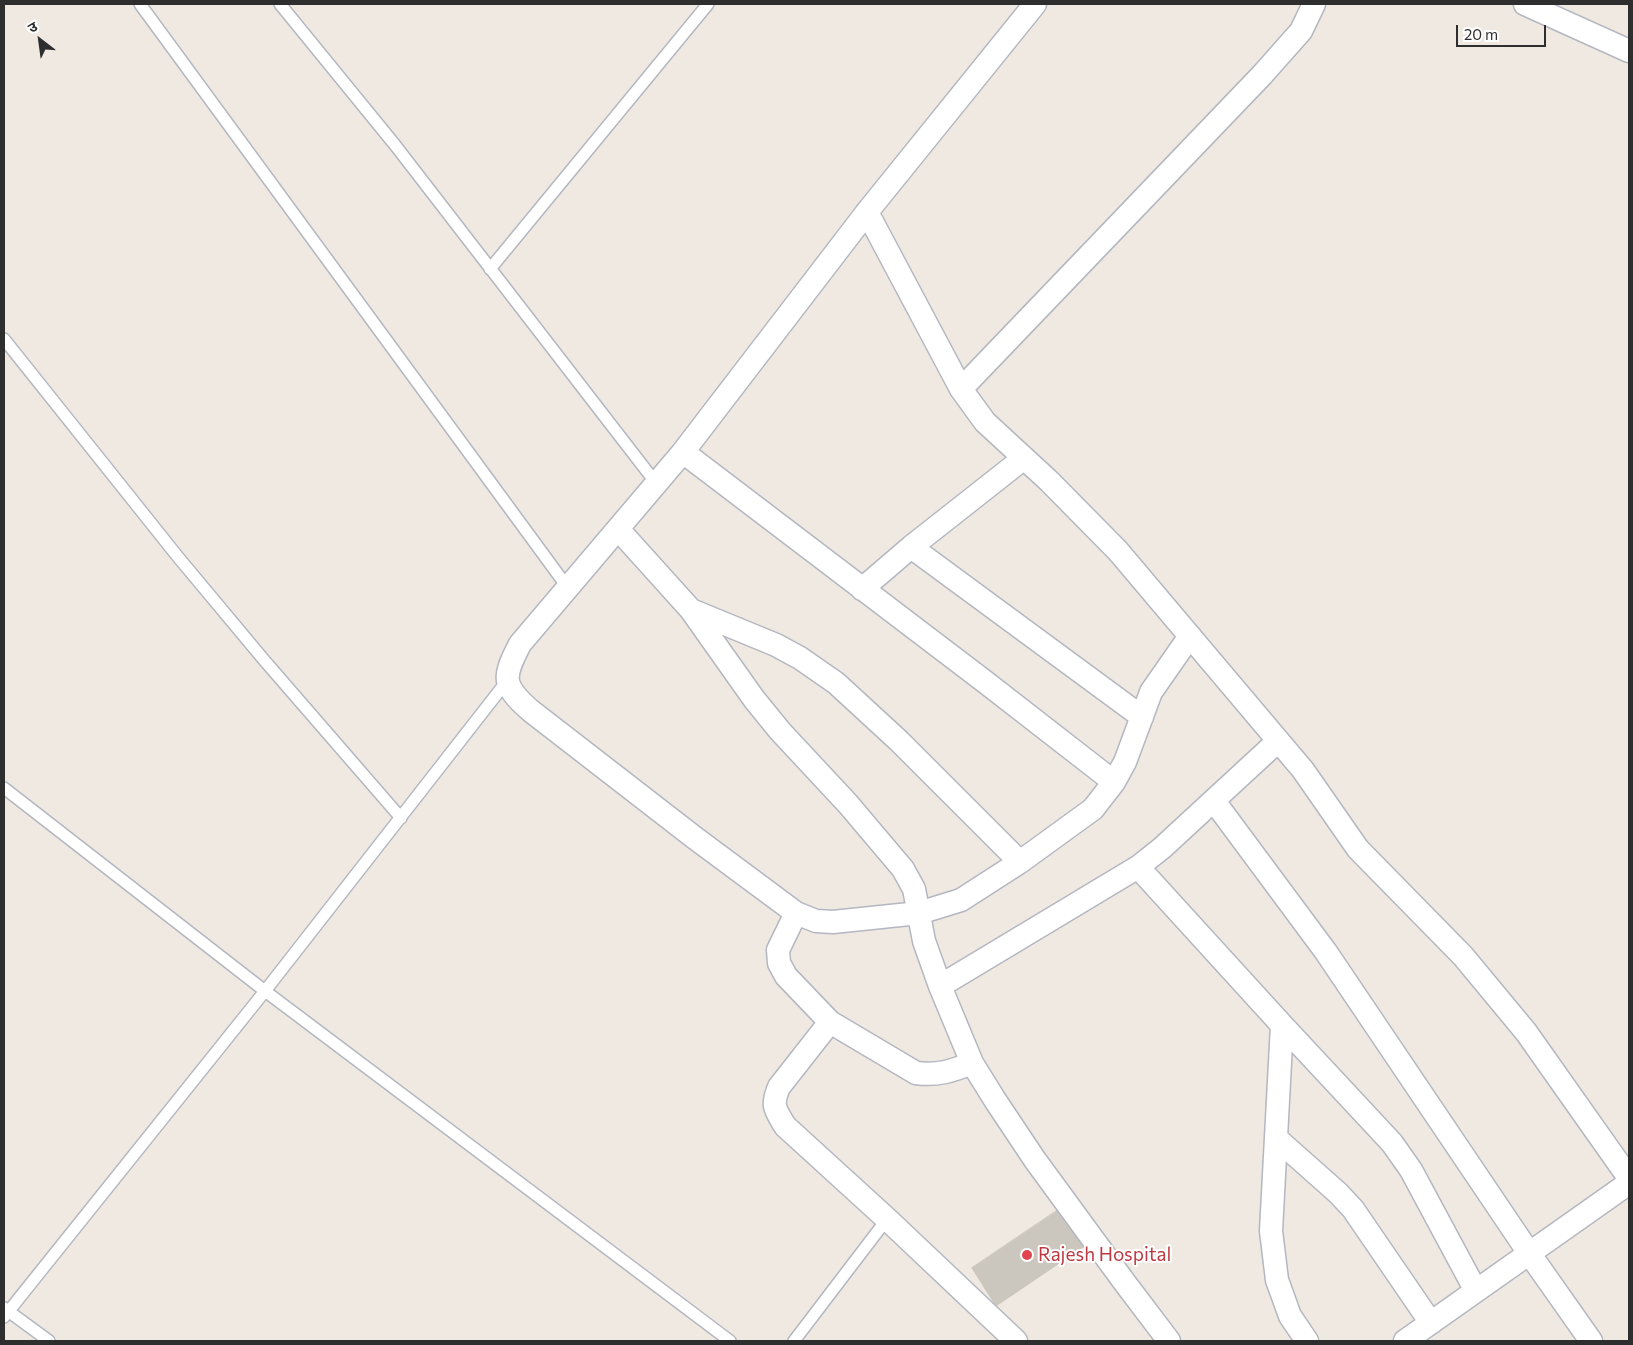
<!DOCTYPE html>
<html>
<head>
<meta charset="utf-8">
<style>
	body { margin:0 }
	#map { position:relative; width:1633px; height:1345px; overflow:hidden; background:#efe9e1; font-family:Commissioner,"Noto Sans Devanagari",sans-serif }
	canvas { display:block }
	.frame { position:absolute; inset:0; border:5px solid #2e2e2e; pointer-events:none }
	.north { position:absolute; left:15px; top:15px; width:50px; height:50px; -webkit-text-stroke:4px #fff; paint-order:stroke; rotate:330deg; font-size:14px; font-weight:700; line-height:20px; text-align:center; color:#2e2e2e }
	.north::after { content:''; display:block; margin:auto; width:18px; height:22px; background:#2e2e2e; clip-path:polygon(50% 0,100% 100%,50% 72%,0 100%) }
	.scale { position:absolute; left:1456px; top:25px; width:90px; height:22px; box-sizing:border-box; border:2px solid #2e2e2e; border-top:0; padding-left:6px; font-size:15px; line-height:18px; white-space:nowrap; color:#2e2e2e; -webkit-text-stroke:4px #fff; paint-order:stroke }
</style>
</head>
<body>
<div id="map">
<canvas width="1633" height="1345"></canvas>
<div class="frame"></div>
<div class="north">उ</div>
<div class="scale">20 m</div>
</div>
<script>
const ctx = document.querySelector('canvas').getContext('2d');
ctx.lineJoin = 'round';
function fill(path, color) {
  ctx.fillStyle = color;
  ctx.fill(path, 'evenodd');
}
function trace(path, color, width, dash) {
  ctx.strokeStyle = color;
  ctx.lineWidth = width;
  ctx.lineCap = dash ? 'butt' : 'round';
  ctx.setLineDash(dash || []);
  ctx.stroke(path);
}
function drawText(font, color, halo, rows, align = 'center') {
  ctx.font = font + ' Commissioner,sans-serif';
  ctx.lineWidth = 4;
  ctx.setLineDash([]);
  ctx.textBaseline = 'middle';
  ctx.strokeStyle = halo;
  ctx.fillStyle = color;
  for (const [text, x, y, turn = 0] of rows) {
    ctx.save();
    ctx.translate(x, y);
    ctx.rotate((+turn || 0) * Math.PI / 180);
    ctx.textAlign = isNaN(turn) ? turn : align;
    if (halo) ctx.strokeText(text, 0, 0);
    ctx.fillText(text, 0, 0);
    ctx.restore();
  }
}
const building = new Path2D(`
	M 1064,1206 L 1089,1243 L 996,1306 L 972,1268 Z`);
const service = new Path2D(`
	M 140,4 L 568,588
	M 280,4 L 395,145 L 656,483
	M 490,269 L 708,4
	M 4,339 L 178,557 L 264,660 L 401,818
	M 4,788 L 265,991 L 730,1341
	M 4,1308 L 49,1341
	M 4,1317 L 265,991 L 507,681
	M 794,1341 L 887,1219`);
const minor = new Path2D(`
	M 1035,4 L 867,212 L 683,452 L 520,644 C 503,677 501,685 531,711 L 695,838 L 796,913 L 816,921 L 833,922 L 919,913 L 961,900 L 1020,862 L 1093,809 L 1114,782 L 1125,762 L 1151,692 L 1190,636
	M 1525,4 L 1629,51
	M 867,212 L 961,389 L 985,422 L 1049,481 L 1118,551 L 1303,770 L 1358,849 L 1463,956 L 1526,1032 L 1629,1178
	M 961,389 L 1262,75 L 1301,31 L 1314,4
	M 683,452 L 984,681 L 1114,782
	M 618,529 L 691,610 L 754,699 L 780,731 L 848,804 L 903,869 L 914,889 L 924,941 L 940,986 L 972,1063 L 995,1100 L 1035,1160 L 1125,1283 L 1169,1341
	M 911,547 L 1142,717
	M 862,589 L 911,547 L 1024,458
	M 691,610 L 776,645 L 800,658 L 836,683 L 899,741 L 1020,862
	M 1214,801 L 1326,952 L 1529,1253 L 1591,1341
	M 1138,867 L 1282,1025 L 1392,1143 L 1411,1170 L 1476,1291
	M 796,913 L 778,950 L 779,963 L 786,976 L 830,1022 L 916,1073 C 938,1076 952,1071 972,1063
	M 940,986 L 1138,867 L 1162,848 L 1278,741
	M 830,1022 L 779,1087 C 771,1106 775,1109 785,1126 L 887,1219 L 1016,1341
	M 1282,1025 L 1271,1231 L 1277,1280 L 1290,1316 L 1307,1341
	M 1276,1138 L 1338,1193 L 1353,1209 L 1431,1323
	M 1405,1341 L 1629,1183`);
const markers = [
	[1027,1255,6,"#e0444e"]
];
const healthNames = [
	["Rajesh Hospital",1038,1255]
];
fill(building, '#cbc7bf');
trace(building, '#cbc5ba', 1);
trace(service, '#b4b7c1', 14);
trace(minor, '#b4b7c1', 25);
trace(service, '#fff', 11);
trace(minor, '#fff', 22);
for (const [x, y, r, color] of markers) {
  const dot = new Path2D();
  dot.arc(x, y, r, 0, 2 * Math.PI);
  ctx.fillStyle = color;
  ctx.fill(dot);
  trace(dot, '#fff', 2);
}
drawText('19px', '#be3a42', '#fff', healthNames, 'left');
</script>
</body>
</html>
